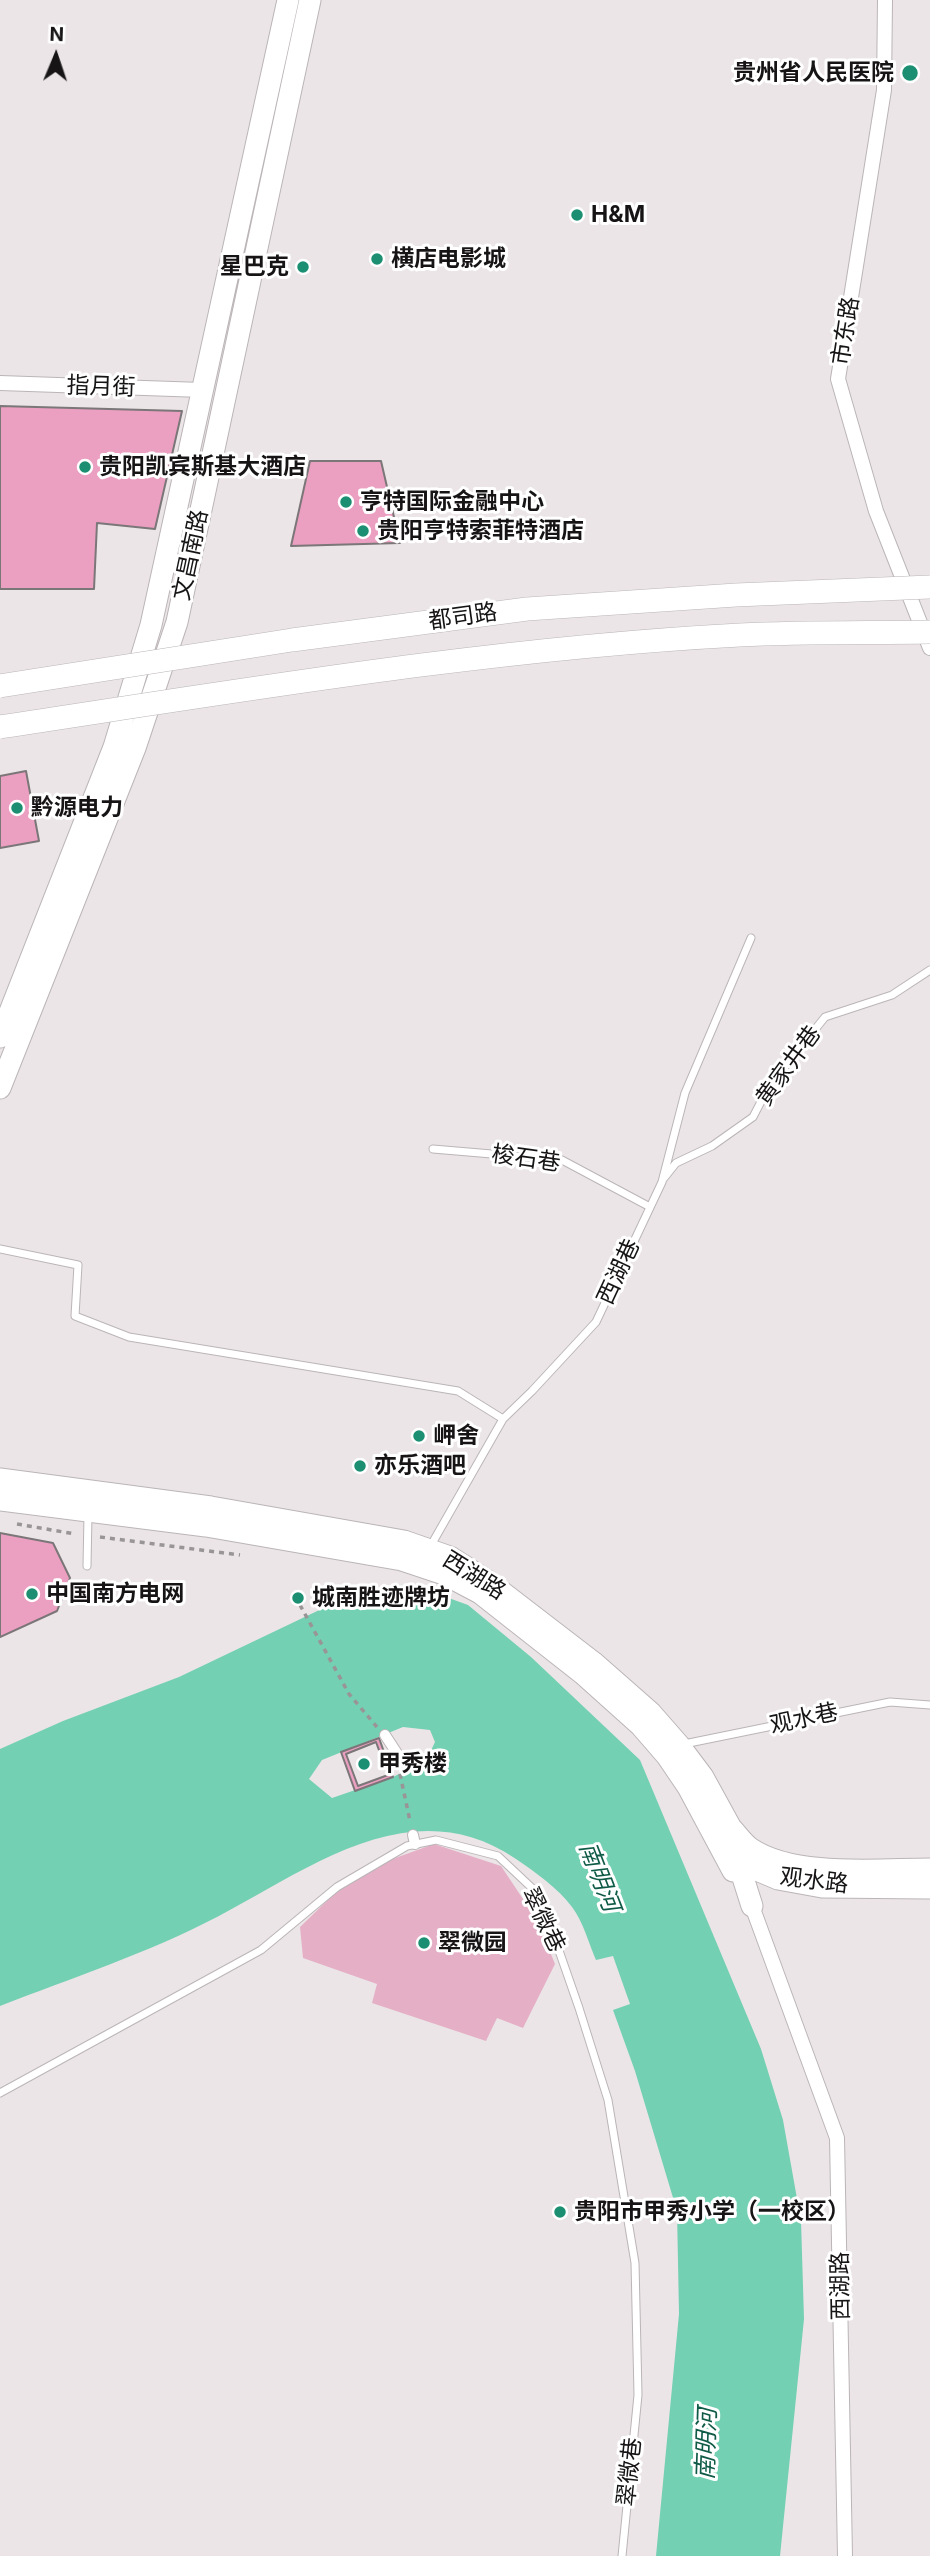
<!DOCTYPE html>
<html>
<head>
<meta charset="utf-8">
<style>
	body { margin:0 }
	#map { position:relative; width:930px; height:2556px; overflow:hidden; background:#ebe5e7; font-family:Inter,sans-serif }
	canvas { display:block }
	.north { position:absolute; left:21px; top:21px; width:70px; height:70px; -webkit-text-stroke:5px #fff; paint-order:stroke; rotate:2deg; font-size:19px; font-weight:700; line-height:28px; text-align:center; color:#161415 }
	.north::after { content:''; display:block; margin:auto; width:24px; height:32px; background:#161415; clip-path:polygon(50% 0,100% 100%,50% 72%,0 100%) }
</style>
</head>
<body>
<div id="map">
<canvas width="930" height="2556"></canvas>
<div class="north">N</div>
</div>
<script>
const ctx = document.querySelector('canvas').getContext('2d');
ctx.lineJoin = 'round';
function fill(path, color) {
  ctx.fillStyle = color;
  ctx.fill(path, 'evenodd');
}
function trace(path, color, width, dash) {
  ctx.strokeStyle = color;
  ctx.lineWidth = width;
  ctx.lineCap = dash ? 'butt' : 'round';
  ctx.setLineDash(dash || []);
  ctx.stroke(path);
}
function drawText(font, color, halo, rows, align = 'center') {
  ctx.font = font + ' Inter,"Noto Sans SC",sans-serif';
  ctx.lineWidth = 6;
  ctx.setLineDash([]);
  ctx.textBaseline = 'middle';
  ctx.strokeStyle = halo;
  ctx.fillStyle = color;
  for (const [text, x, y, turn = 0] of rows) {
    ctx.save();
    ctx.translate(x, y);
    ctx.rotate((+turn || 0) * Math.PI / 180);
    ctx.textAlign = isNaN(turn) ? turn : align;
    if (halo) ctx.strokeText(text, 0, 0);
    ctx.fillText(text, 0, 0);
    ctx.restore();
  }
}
const green = new Path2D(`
	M 434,1844 L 501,1866 L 537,1920 L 555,1964 L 523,2028 L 497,2018 L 486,2041 L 372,2003 L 377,1984 L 303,1958 L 300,1927 L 335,1893 L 387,1861 Z`);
const water = new Path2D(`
	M 410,1584 L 468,1605 L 531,1657 L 640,1760 L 761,2049 L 783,2120 L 801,2221 L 804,2319 L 780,2556 L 656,2556 L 679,2314 L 677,2211 L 635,2071 L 613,2010 L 630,2004 L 613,1956 L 596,1960 C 589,1944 583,1921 572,1907 C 558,1888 535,1872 516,1859 C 412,1788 309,1869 217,1917 C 148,1953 72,1978 0,2006 L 0,1749 L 63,1721 L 179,1677 L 334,1603 L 370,1590 ZM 403,1727 L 430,1730 L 435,1742 L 426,1761 L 393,1777 L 332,1798 L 309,1779 L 322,1760 Z`);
const building = new Path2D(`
	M 0,406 L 182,411 L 155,529 L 97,523 L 94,589 L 0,589 Z
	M 310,461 L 381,461 L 400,543 L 291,546 Z
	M 26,771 L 39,841 L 0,848 L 0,776 Z
	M 0,1533 L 53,1543 L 70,1578 L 57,1611 L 0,1637 Z
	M 379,1738 L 393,1777 L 355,1791 L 341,1752 Z
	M 376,1742 L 388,1775 L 358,1786 L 346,1754 Z`);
const path = new Path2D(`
	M 17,1524 L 75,1534
	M 100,1537 L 240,1555
	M 300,1605 L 349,1694 L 377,1727
	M 400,1774 L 410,1821`);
const service = new Path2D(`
	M 433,1149 L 562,1160 L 650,1207
	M 664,1178 L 676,1163 L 712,1146 L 753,1117 L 768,1088 L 825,1017 L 892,995 L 930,970
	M 0,1249 L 78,1265 L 75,1316 L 129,1337 L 458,1391 L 503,1419
	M 430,1547 L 503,1419 L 532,1391 L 596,1322 L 662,1182 L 685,1093 L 751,938
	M 87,1566 L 88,1515
	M 684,1744 L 890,1702 L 930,1705
	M 0,2093 L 261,1950 L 337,1887 L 407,1846 L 436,1840 L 498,1856 L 532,1888 L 556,1942 L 579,2008 L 608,2100 L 635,2263 L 638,2395 L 622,2556`);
const pedestrian = new Path2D(`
	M 385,1735 L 402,1761
	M 413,1835 L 415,1844`);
const minor = new Path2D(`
	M 885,0 L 884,90 L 838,379 L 876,511 L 930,648
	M 0,383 L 202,390
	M 752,1906 L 837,2138 L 845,2556`);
const secondary = new Path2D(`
	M 0,1037 L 114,747 L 151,625 L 288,0
	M 0,1088 L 135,748 L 177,622 L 310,0
	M 0,1479 L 211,1507 L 404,1541 L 450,1557 L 489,1582 L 593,1662 L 651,1713 L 679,1745 L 703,1777 L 731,1828 L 738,1862 L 752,1906
	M 0,1500 L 206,1526 L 402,1560 L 444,1574 L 480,1593 L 583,1674 L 641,1726 L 667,1756 L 688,1787 L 733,1871
	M 731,1828 C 737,1834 743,1843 750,1848 C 794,1878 878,1869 930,1869
	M 733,1856 L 738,1862 L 778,1879 L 822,1887 L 930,1888`);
const primaryBridge = new Path2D(`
	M 0,686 L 292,640 L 527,609 L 736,595 L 930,587
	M 0,727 C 245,690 492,648 740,635 C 803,632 867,633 930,632`);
const markers = [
	[910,73,9,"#1c8f72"],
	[577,215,7,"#1c8f72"],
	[377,259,7,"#1c8f72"],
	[303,267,7,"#1c8f72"],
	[85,467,7,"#1c8f72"],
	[346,502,7,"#1c8f72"],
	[363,531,7,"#1c8f72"],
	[17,808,7,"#1c8f72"],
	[419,1436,7,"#1c8f72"],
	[360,1466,7,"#1c8f72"],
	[32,1594,7,"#1c8f72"],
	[298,1598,7,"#1c8f72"],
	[364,1764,7,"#1c8f72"],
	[424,1943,7,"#1c8f72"],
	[560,2212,7,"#1c8f72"]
];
const poiNames = [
	["贵州省人民医院",894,73,"right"],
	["H&M",591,215],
	["横店电影城",391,259],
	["星巴克",289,267,"right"],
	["贵阳凯宾斯基大酒店",99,467],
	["亨特国际金融中心",360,502],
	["贵阳亨特索菲特酒店",377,531],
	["黔源电力",31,808],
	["岬舍",433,1436],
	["亦乐酒吧",374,1466],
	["中国南方电网",46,1594],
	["城南胜迹牌坊",312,1598],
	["甲秀楼",378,1764],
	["翠微园",438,1943],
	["贵阳市甲秀小学（一校区）",574,2212]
];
const streetNames = [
	["市东路",846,331,-81],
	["指月街",101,387,2],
	["文昌南路",191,555,-78],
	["都司路",463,617,-8],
	["黄家井巷",789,1066,-54],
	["梭石巷",526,1159,8],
	["西湖巷",619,1272,-65],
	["西湖路",474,1576,32],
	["观水巷",804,1719,-12],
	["观水路",814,1881,7],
	["翠微巷",543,1920,64],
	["西湖路",841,2286,-91],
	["翠微巷",630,2472,-84]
];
const waterNames = [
	["南明河",599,1877,69],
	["南明河",707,2444,-88]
];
fill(green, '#e5afc6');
fill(water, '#73d0b2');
fill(building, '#eb9fc1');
trace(building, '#7b7678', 2);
trace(service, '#bbb5b7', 9);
trace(pedestrian, '#bbb5b7', 12);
trace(minor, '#bbb5b7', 16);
trace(secondary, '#bbb5b7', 23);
trace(path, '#999596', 3.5, [5, 5]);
trace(service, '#fff', 7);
trace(pedestrian, '#fff', 10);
trace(minor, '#fff', 14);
trace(secondary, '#fff', 21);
trace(primaryBridge, '#bbb5b7', 24, []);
trace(primaryBridge, '#fff', 23);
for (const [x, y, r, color] of markers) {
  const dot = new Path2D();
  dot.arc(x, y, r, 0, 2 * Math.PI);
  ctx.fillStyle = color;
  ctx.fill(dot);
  trace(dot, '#fff', 2.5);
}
drawText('bold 23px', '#161415', '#fff', poiNames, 'left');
drawText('23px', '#161415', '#fff', streetNames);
drawText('italic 24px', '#0f5b47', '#fff', waterNames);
</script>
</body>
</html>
